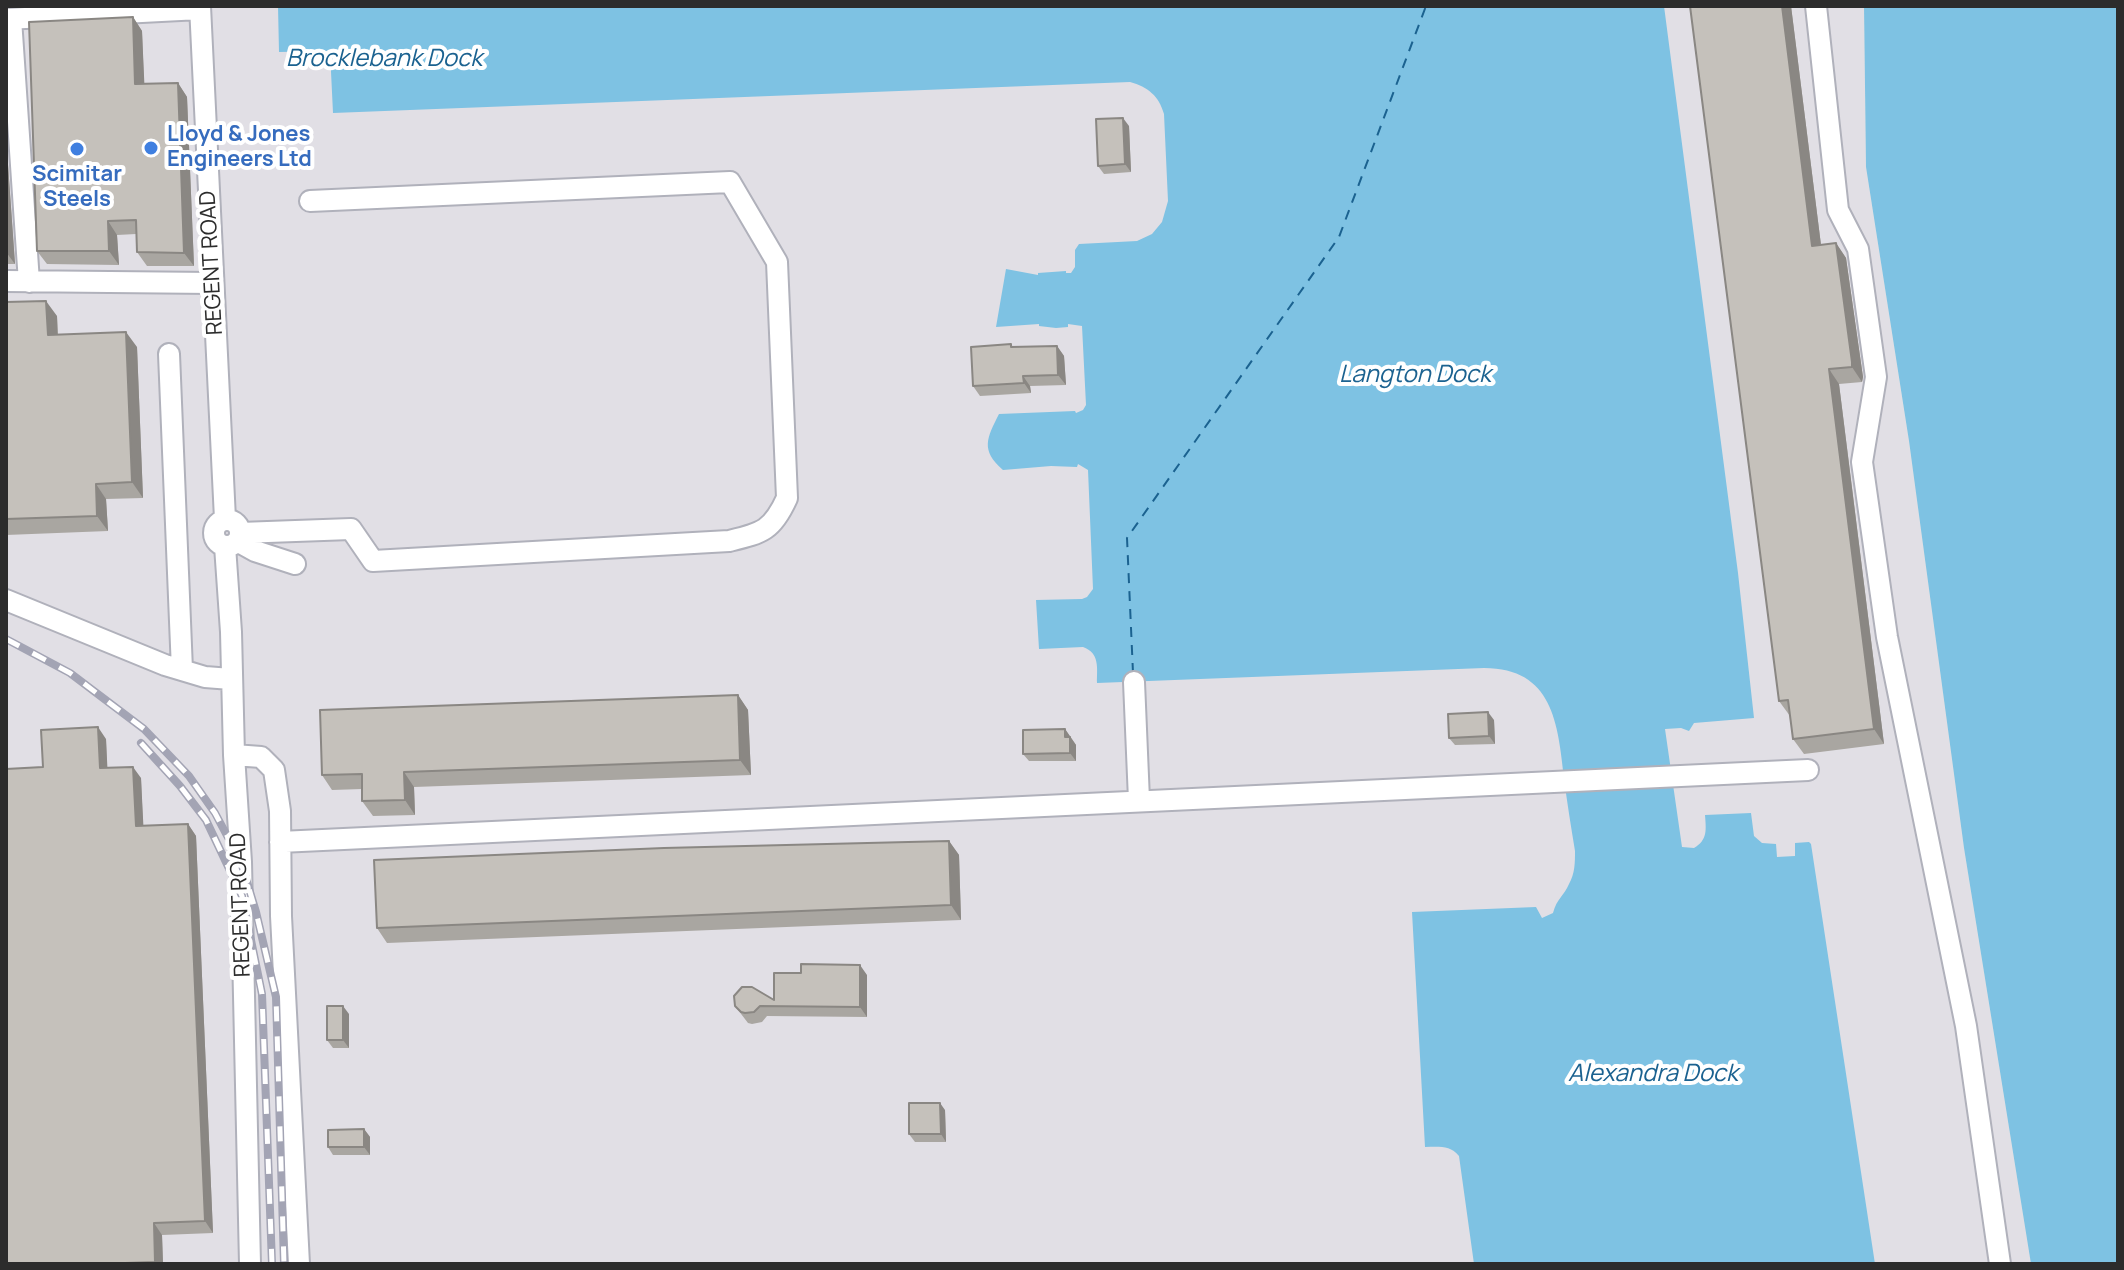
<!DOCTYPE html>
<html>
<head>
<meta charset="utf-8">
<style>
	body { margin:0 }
	#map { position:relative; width:2124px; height:1270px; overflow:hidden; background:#ece7e0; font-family:Manrope,sans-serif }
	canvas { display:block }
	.frame { position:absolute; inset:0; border:8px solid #2c2c2c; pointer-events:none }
</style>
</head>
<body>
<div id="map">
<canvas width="2124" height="1270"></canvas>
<div class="frame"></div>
</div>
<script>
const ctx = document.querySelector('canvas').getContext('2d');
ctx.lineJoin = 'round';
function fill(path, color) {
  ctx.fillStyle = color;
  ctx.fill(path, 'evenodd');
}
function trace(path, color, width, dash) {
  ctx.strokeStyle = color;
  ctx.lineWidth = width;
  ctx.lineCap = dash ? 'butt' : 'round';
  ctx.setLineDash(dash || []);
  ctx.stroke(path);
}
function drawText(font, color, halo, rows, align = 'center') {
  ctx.font = font + ' Manrope,sans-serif';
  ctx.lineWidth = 8;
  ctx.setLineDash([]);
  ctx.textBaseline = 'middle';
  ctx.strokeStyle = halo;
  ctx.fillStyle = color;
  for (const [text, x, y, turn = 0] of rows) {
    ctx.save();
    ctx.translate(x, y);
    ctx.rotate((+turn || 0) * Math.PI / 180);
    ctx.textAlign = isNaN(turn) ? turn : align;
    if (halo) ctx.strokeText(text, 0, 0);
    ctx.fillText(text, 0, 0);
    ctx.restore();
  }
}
const industrial = new Path2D(`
	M 6,6 L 1864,6 L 1866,167 L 1909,441 L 1964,848 L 2031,1264 L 6,1264 Z`);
const water = new Path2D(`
	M 278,6 L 1664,6 L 1738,573 L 1754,718 L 1694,723 L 1689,731 L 1681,728 L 1665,729 L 1682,847 L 1694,848 C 1708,840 1706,829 1705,815 L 1751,813 L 1754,836 L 1762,843 L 1776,844 L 1777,857 L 1795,856 L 1795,843 L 1809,842 L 1811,844 L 1875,1264 L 1474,1264 L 1459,1156 C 1450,1145 1439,1147 1425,1147 L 1412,912 L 1536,907 L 1542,918 L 1553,913 C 1557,898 1564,896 1569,884 C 1575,873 1575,863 1575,851 C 1571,827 1567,802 1564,778 C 1558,724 1553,668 1484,668 L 1097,683 C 1097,668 1100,653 1083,647 L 1039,649 L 1036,600 L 1082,599 L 1087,597 L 1093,589 L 1088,470 L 1078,464 L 1077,467 L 1051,466 L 1003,470 C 980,450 987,438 999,414 L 1075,411 L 1076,413 L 1083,410 L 1086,405 L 1082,326 L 1068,324 L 1068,327 L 1056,328 L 1039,326 L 1039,324 L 996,327 L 1006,269 L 1038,275 L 1038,273 L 1066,271 L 1066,273 L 1071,273 L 1075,267 L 1075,250 L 1079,244 L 1137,241 L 1152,234 L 1162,222 L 1168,201 L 1164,114 C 1159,96 1148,87 1130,82 L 333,113 L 330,51 L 279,52 Z
	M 1864,6 L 2118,6 L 2118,1264 L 2031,1264 L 1964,848 L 1909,441 L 1866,167 Z`);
const ferry = new Path2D(`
	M 1133,673 L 1127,538 L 1339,237 L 1426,6`);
const minor = new Path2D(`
	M 200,6 L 225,519
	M 1816,6 L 1838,210 L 1858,249 L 1876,377 L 1862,462 L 1887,637 L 1966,1026 L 2000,1264
	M 6,19 L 200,9
	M 11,19 L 29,282
	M 6,281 L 213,283
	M 169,354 L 182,670
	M214 533a13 13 0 1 1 26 0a13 13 0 1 1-26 0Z
	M 240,533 L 351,529 L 373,561 L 729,541 C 762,533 772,531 787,498 L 777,262 L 730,182 L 310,201
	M 237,541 L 255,551 L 295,564
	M 225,546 L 231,632 L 234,755 L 241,862 L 250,1264
	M 6,600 L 165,665 L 205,677 L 231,679
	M 1134,682 L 1139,800
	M 234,755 L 261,757 L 274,770 L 280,811 L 281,916 L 299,1264
	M 280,842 L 1808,770`);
const rail = new Path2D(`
	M 6,639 L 70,673 L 144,729 L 189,776 L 215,813 L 241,862 L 256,912 L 276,997 L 284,1264
	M 141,743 L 180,786 L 206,820 L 242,896 L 262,994 L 272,1264`);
const wall = new Path2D(`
	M 1791,6 L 1821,245 L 1836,243 L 1846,258 L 1863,377 L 1862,382 L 1839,384 L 1884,744 L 1804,754 L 1793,739 L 1790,716 L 1779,701 Z
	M 133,17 L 142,31 L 144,84 L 178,83 L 187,97 L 194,266 L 147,266 L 137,252 L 136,234 L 117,235 L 119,265 L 47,264 L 37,251 Z
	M 1129,126 L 1131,172 L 1104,174 L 1098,166 Z
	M 6,136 L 15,264 L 6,264 Z
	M 6,302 L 57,316 L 58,334 L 137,347 L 143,498 L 106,499 L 108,531 L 6,535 Z
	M 1011,344 L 1013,347 L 1057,346 L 1064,356 L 1066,385 L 1030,386 L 1031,393 L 980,396 L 973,386 Z
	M 738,695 L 748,710 L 751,775 L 414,787 L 415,815 L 373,816 L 362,801 L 362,789 L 332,790 L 322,775 Z
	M 1494,720 L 1495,744 L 1455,745 L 1449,738 Z
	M 1065,729 L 1076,745 L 1076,761 L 1029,761 L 1023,754 Z
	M 106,739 L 107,768 L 141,778 L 143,826 L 188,824 L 196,836 L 213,1233 L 162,1235 L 163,1264 L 6,1264 L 43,767 Z
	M 949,841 L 959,855 L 961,920 L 387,943 L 377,928 Z
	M 867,975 L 867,1017 L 767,1016 L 762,1022 L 752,1024 L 748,1023 L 735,1006 L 774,1000 Z
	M 349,1014 L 349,1048 L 333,1048 L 327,1040 Z
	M 945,1110 L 946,1142 L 915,1142 L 909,1134 Z
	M 364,1129 L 370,1137 L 370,1155 L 333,1155 L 328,1147 Z`);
const shadedWall = new Path2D(`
	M 1782,6 L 1791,6 L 1823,261 L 1812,246 Z
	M 133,17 L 142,31 L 145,98 L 135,84 Z
	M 178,83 L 187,97 L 194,266 L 184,253 Z
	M 1123,118 L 1129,126 L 1131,172 L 1125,164 Z
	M 6,136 L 15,264 L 6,252 Z
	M 108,221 L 117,235 L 119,265 L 109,251 Z
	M 1836,243 L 1846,258 L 1863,377 L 1862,382 L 1852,367 Z
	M 46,301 L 57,316 L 58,350 L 48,335 Z
	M 126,332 L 137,347 L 143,498 L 132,482 Z
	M 1057,346 L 1064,356 L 1066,385 L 1058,375 Z
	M 1829,369 L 1839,384 L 1884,744 L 1874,729 Z
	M 1023,376 L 1030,386 L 1031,393 L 1024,383 Z
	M 96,484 L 106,499 L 108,531 L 97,516 Z
	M 738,695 L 748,710 L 751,775 L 740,760 Z
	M 1488,712 L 1494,720 L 1495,744 L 1489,736 Z
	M 98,727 L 106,739 L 108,780 L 100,768 Z
	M 1065,729 L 1076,745 L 1076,761 L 1070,753 L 1065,737 Z
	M 133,767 L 141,778 L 144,838 L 136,826 Z
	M 404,772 L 414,787 L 415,815 L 405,800 Z
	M 188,824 L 196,836 L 213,1233 L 205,1221 Z
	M 949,841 L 959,855 L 961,920 L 951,905 Z
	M 860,965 L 867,975 L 867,1017 L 860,1007 Z
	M 343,1006 L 349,1014 L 349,1048 L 343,1040 Z
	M 940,1103 L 945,1110 L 946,1142 L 941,1134 Z
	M 364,1129 L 370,1137 L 370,1155 L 364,1147 Z
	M 154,1223 L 162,1235 L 163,1264 L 157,1264 L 155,1262 Z`);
const building = new Path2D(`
	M 1690,6 L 1782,6 L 1812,246 L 1836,243 L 1852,362 L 1852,367 L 1829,369 L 1874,729 L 1793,739 L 1788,700 L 1779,701 Z
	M 133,17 L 135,84 L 178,83 L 184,253 L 137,252 L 136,220 L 108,221 L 109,251 L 37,251 L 29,22 Z
	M 1123,118 L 1125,164 L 1098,166 L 1096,119 Z
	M 46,301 L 48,335 L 126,332 L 132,482 L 96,484 L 97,516 L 6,519 L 6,302 Z
	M 1011,344 L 1011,347 L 1057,346 L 1058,375 L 1023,376 L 1024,383 L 973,386 L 971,347 Z
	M 738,695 L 740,760 L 404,772 L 405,800 L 362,801 L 362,774 L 322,775 L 320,710 Z
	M 1488,712 L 1489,736 L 1449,738 L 1448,714 Z
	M 98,727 L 100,768 L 133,767 L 136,826 L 188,824 L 205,1221 L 154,1223 L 155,1262 L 96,1264 L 6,1264 L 6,769 L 43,767 L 41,730 Z
	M 1065,729 L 1065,737 L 1070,737 L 1070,753 L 1023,754 L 1023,730 Z
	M 949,841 L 951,905 L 377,928 L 374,860 L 664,848 Z
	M 801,964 L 860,965 L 860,1007 L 760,1006 L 754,1012 L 745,1013 L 741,1012 L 735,1006 L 734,996 L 742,987 L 752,987 L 774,1000 L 774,973 L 801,973 Z
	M 327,1006 L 343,1006 L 343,1040 L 327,1040 Z
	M 909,1103 L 940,1103 L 941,1134 L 909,1134 Z
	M 364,1129 L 364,1147 L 328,1147 L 328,1130 Z`);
const markers = [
	[151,148,8,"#3f7fe0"],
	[77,149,8,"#3f7fe0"]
];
const shopNames = [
	["Lloyd & Jones",167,135],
	["Engineers Ltd",167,160],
	["Scimitar",77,175,"center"],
	["Steels",77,200,"center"]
];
const streetNames = [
	["REGENT ROAD",212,263,-93],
	["REGENT ROAD",241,905,-92]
];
const waterNames = [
	["Brocklebank Dock",384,59],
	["Langton Dock",1415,375],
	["Alexandra Dock",1653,1074]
];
fill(industrial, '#e1dfe5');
fill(water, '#7ec2e3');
trace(ferry, '#1b6290', 2, [10, 8]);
trace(minor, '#b0b1bb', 24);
trace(minor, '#fff', 20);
trace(rail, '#a3a4b4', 8);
trace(rail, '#fff', 5, [15]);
fill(wall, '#a9a6a1');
fill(shadedWall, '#8a8783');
fill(building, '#c5c1bb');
trace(building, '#8a8783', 2);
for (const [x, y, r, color] of markers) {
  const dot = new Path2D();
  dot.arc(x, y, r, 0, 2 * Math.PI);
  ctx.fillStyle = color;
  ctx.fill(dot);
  trace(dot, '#fff', 3);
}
drawText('bold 22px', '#366cbe', '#fff', shopNames, 'left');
drawText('22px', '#2c2c2c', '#fff', streetNames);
drawText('italic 24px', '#1b6290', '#fff', waterNames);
</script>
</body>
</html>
